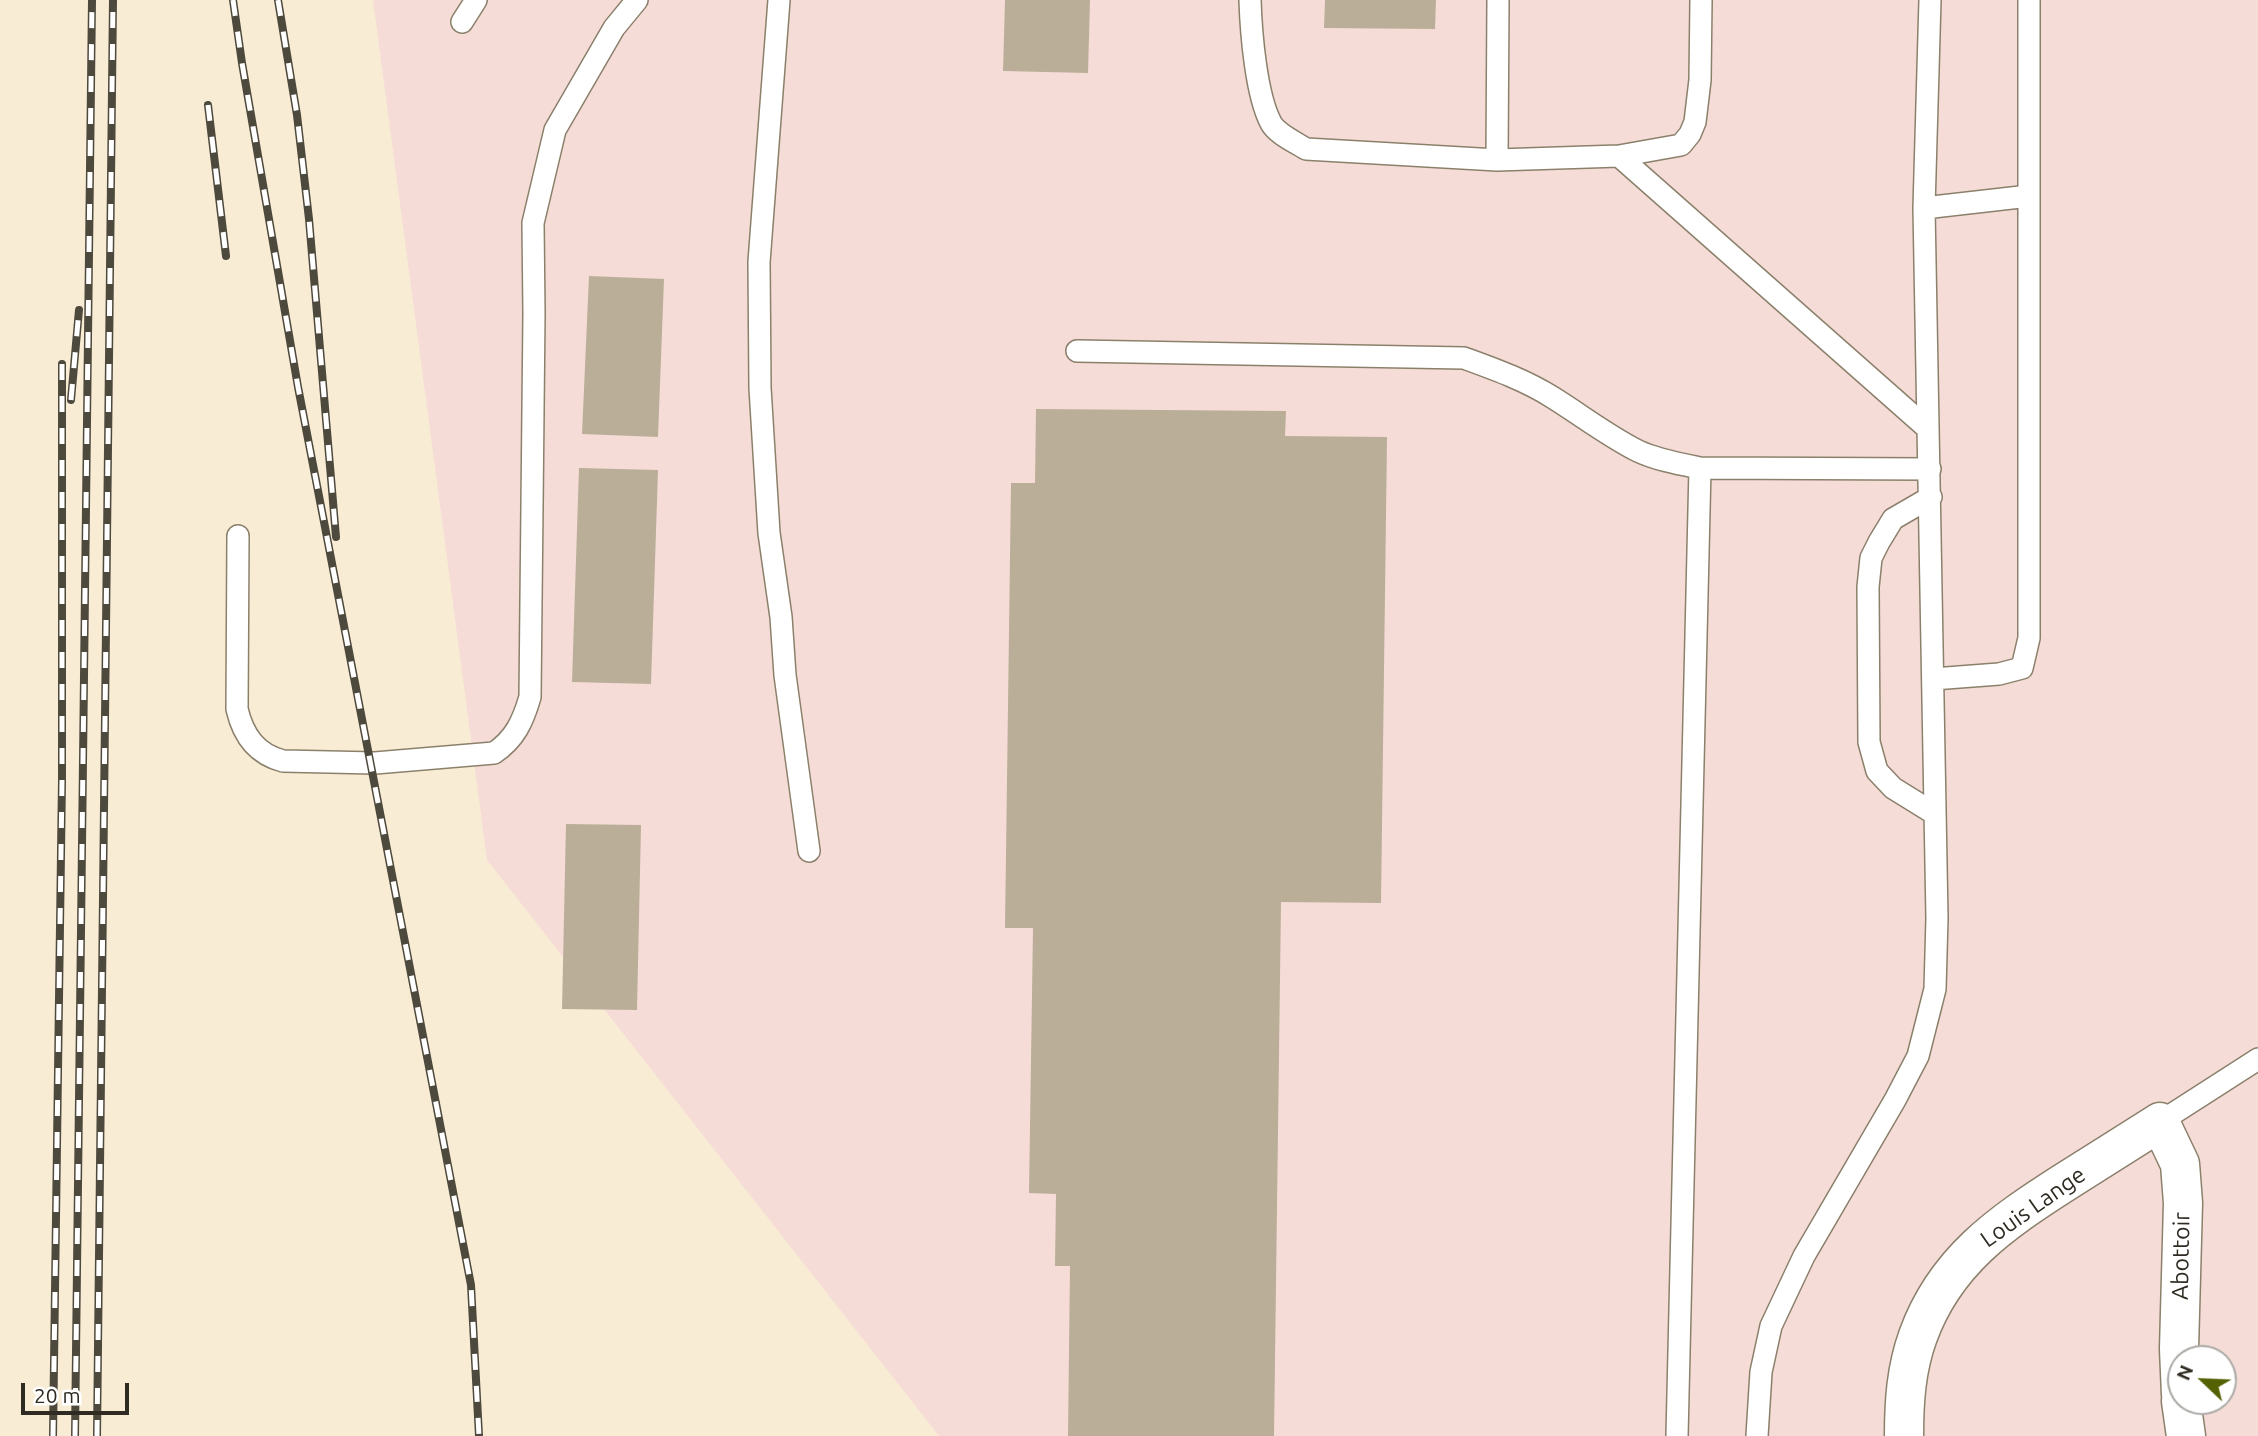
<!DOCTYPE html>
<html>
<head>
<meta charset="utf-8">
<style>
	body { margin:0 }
	#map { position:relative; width:2258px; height:1436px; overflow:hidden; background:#f8ecd4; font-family:Ubuntu,sans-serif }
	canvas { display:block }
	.north { position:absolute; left:2167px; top:1345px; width:70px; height:70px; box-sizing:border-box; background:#fff; border:2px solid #acaaa7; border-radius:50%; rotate:293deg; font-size:19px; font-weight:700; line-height:28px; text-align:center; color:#2f2b22 }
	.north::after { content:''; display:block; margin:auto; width:24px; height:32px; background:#556203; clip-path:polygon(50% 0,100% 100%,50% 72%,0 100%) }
	.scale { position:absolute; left:21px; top:1383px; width:108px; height:32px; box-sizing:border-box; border:4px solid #2f2b22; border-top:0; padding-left:9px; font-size:21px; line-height:24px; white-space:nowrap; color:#2f2b22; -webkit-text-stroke:5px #fff; paint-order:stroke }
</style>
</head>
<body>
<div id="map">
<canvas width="2258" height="1436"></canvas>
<div class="north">N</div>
<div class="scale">20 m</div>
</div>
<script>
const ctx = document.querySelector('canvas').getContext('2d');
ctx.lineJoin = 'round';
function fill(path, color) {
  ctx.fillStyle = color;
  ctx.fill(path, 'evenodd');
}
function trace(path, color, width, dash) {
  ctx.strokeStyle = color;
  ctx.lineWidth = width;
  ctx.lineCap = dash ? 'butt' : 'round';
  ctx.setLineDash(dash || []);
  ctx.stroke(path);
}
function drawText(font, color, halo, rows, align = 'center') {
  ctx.font = font + ' Ubuntu,sans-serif';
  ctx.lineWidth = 6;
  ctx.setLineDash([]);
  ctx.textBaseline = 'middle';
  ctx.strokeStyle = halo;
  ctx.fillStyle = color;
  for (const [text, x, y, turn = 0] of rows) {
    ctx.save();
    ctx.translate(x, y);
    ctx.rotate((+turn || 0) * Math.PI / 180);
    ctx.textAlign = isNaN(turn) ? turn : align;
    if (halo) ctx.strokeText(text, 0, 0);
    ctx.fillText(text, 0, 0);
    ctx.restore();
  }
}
const industrial = new Path2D(`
	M 373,0 L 2258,0 L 2258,1436 L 939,1436 L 487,860 ZM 2181,1359 L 2223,1359 L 2223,1401 L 2181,1401 Z`);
const building = new Path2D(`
	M 1005,0 L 1090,0 L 1088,73 L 1003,71 Z
	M 1325,0 L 1436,0 L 1435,29 L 1324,28 Z
	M 589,276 L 664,279 L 658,437 L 582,434 Z
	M 1036,409 L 1286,411 L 1285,436 L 1387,437 L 1381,903 L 1281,902 L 1274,1436 L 1068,1436 L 1070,1266 L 1055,1266 L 1056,1194 L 1029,1193 L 1033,928 L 1005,928 L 1011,483 L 1035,483 Z
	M 579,468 L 658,470 L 651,684 L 572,682 Z
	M 566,824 L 641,825 L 637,1010 L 562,1009 Z`);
const lane = new Path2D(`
	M 779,0 L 759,262 L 760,388 L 769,533 L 781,617 L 785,675 L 809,851
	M 1250,0 C 1251,32 1256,95 1271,123 C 1277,134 1295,142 1306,149 L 1497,160 L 1619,156 L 1681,145 L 1690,134 L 1695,122 L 1700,80 L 1701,0
	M 462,22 L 476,0
	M 1619,156 L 1927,428
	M 1497,160 L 1498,0
	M 1924,208 L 2029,196
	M 1077,351 L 1464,358 C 1494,369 1525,380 1552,397 C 1581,415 1608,436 1638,451 C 1657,460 1680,464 1700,468 L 1930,469
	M 1931,497 L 1893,519 L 1879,542 L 1871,558 L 1868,587 L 1869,742 L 1877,771 L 1893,788 L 1935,814
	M 238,536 L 237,709 C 243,735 256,754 283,761 L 375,763 L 494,753 C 515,739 523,721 530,697 L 534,314 L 533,223 L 555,130 L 614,28 L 637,0
	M 1933,679 L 1999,674 L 2022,668 L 2029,638 L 2029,0
	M 2160,1122 L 2258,1059
	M 1677,1436 L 1700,468
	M 1757,1436 L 1761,1372 L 1771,1326 L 1804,1256 L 1895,1100 L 1918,1056 L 1935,989 L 1937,918 L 1924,208 L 1930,0`);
const street = new Path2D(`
	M 2181,1401 L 2186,1436
	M 1904,1436 C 1904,1402 1906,1369 1918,1336 C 1945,1261 2001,1223 2065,1182 C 2097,1162 2128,1142 2160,1122 L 2180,1164 L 2183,1203 L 2179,1349 L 2181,1395`);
const rail = new Path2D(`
	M 233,0 L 242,63 L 298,387 L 471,1285 L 479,1436
	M 278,0 L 297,115 L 309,219 L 336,537
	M 208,105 L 226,256
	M 71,400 L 79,310
	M 53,1436 L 62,780 L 62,364
	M 75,1436 L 92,0
	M 97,1436 L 113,0`);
const streetNames = [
	["Louis Lange",2033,1207,-35],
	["Abottoir",2181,1256,-89]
];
fill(industrial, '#f6dcd7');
fill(building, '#baae98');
trace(lane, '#8b806b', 24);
trace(street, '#8b806b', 41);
trace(lane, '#fff', 21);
trace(street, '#fff', 38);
trace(rail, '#4e493d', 8);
trace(rail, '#fff', 5, [16]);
drawText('23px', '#2f2b22', '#fff', streetNames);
</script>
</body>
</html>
